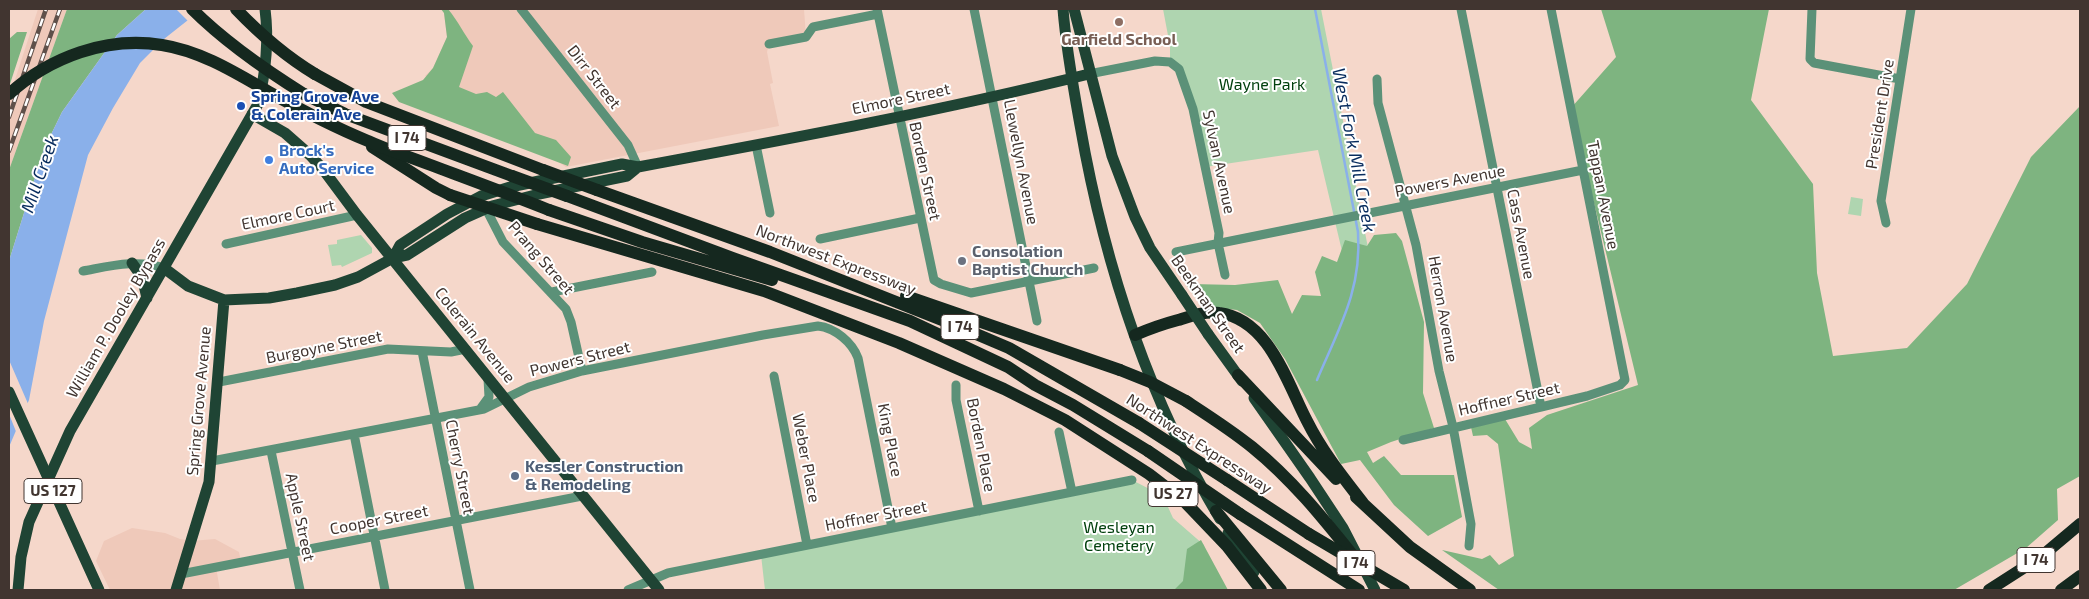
<!DOCTYPE html>
<html>
<head>
<meta charset="utf-8">
<style>
	body { margin:0 }
	#map { position:relative; width:2089px; height:599px; overflow:hidden; background:#f5d7ca; font-family:"Exo 2",sans-serif }
	canvas { display:block }
	.frame { position:absolute; inset:0; border:10px solid #413530; pointer-events:none }
</style>
</head>
<body>
<div id="map">
<canvas width="2089" height="599"></canvas>
<div class="frame"></div>
</div>
<script>
const ctx = document.querySelector('canvas').getContext('2d');
ctx.lineJoin = 'round';
function fill(path, color) {
  ctx.fillStyle = color;
  ctx.fill(path, 'evenodd');
}
function trace(path, color, width, dash) {
  ctx.strokeStyle = color;
  ctx.lineWidth = width;
  ctx.lineCap = dash ? 'butt' : 'round';
  ctx.setLineDash(dash || []);
  ctx.stroke(path);
}
function drawText(font, color, halo, rows, align = 'center') {
  ctx.font = font + ' "Exo 2",sans-serif';
  ctx.lineWidth = 4;
  ctx.setLineDash([]);
  ctx.textBaseline = 'middle';
  ctx.strokeStyle = halo;
  ctx.fillStyle = color;
  for (const [text, x, y, turn = 0] of rows) {
    ctx.save();
    ctx.translate(x, y);
    ctx.rotate((+turn || 0) * Math.PI / 180);
    ctx.textAlign = isNaN(turn) ? turn : align;
    if (halo) ctx.strokeText(text, 0, 0);
    ctx.fillText(text, 0, 0);
    ctx.restore();
  }
}
const built = new Path2D(`
	M 38,9 L 67,9 L 9,170 L 9,98 Z
	M 441,9 L 804,9 L 806,37 L 769,44 L 767,52 L 773,83 L 770,84 L 779,126 L 566,167 L 425,76 L 433,68 L 447,37 L 444,13 Z
	M 132,528 L 165,533 L 180,539 L 191,541 L 215,539 L 239,552 L 241,562 L 216,567 L 220,590 L 110,590 L 96,561 L 104,541 Z`);
const green = new Path2D(`
	M 1163,9 L 1321,9 L 1371,263 L 1346,268 L 1318,150 L 1205,167 L 1189,94 L 1170,62 L 1170,46 Z
	M 1851,197 L 1863,199 L 1861,216 L 1848,214 Z
	M 361,235 L 372,248 L 372,253 L 342,267 L 341,265 L 332,266 L 328,245 L 337,244 L 337,240 Z
	M 1132,480 L 1163,496 L 1173,518 L 1204,545 L 1211,590 L 765,590 L 761,555 Z`);
const forest = new Path2D(`
	M 67,9 L 146,9 L 117,35 L 62,112 L 44,149 L 9,261 L 9,170 Z
	M 441,9 L 448,9 C 458,21 464,34 473,46 L 459,87 L 476,94 L 487,92 L 496,97 L 503,92 L 535,133 L 556,140 L 571,157 L 568,166 L 399,102 L 392,93 L 423,80 L 433,68 L 447,37 L 444,13 Z
	M 1601,9 L 1769,9 L 1751,100 L 1813,184 L 1817,273 L 1833,356 L 1907,348 L 1967,284 L 2031,157 L 2080,106 L 2080,476 L 2057,489 L 2058,520 L 2026,548 L 1954,590 L 1499,590 L 1442,550 L 1482,559 L 1490,555 L 1499,565 L 1514,556 L 1498,444 L 1487,435 L 1473,436 L 1471,427 L 1505,419 L 1519,442 L 1532,449 L 1529,428 L 1547,415 L 1638,385 L 1571,108 L 1616,57 Z
	M 17,32 L 27,32 L 9,87 L 9,39 Z
	M 1396,233 L 1402,241 L 1424,322 L 1423,393 L 1434,428 L 1391,442 L 1367,452 L 1373,463 L 1384,456 L 1401,475 L 1454,475 L 1462,517 L 1428,536 L 1394,505 L 1360,460 L 1341,464 L 1285,359 L 1260,323 L 1237,310 L 1202,306 L 1187,286 L 1192,284 L 1235,285 L 1278,280 L 1292,314 L 1302,295 L 1321,296 L 1315,272 L 1322,256 L 1337,262 L 1345,240 L 1367,246 L 1374,235 Z
	M 1201,540 L 1228,590 L 1174,590 L 1183,581 L 1187,549 Z`);
const water = new Path2D(`
	M 146,9 L 202,9 L 164,39 L 140,63 L 113,108 L 88,155 L 44,321 L 29,400 L 9,447 L 9,261 L 44,149 L 62,112 L 117,35 Z`);
const pier = new Path2D(`
	M 176,9 L 205,9 L 189,22 Z
	M 9,360 L 29,406 L 17,434 L 9,414 Z`);
const stream = new Path2D(`
	M 1315,9 L 1358,232 C 1362,290 1339,328 1317,380`);
const minor = new Path2D(`
	M 521,9 L 628,145 L 638,167
	M 877,9 L 934,280 L 941,284 L 971,293 L 1094,268
	M 974,9 L 1037,321
	M 1461,9 L 1541,407
	M 1812,9 L 1810,59 L 1814,63 L 1900,79
	M 769,44 L 806,37 L 813,27 L 878,14
	M 1089,74 L 1155,61 L 1170,62 L 1179,69 L 1193,109 L 1219,233 L 1218,243 L 1225,275
	M 1377,79 L 1378,103 L 1416,245 L 1439,371 L 1453,427 L 1471,524 L 1469,546
	M 756,145 L 770,213
	M 484,205 L 503,242 L 566,309 L 571,322 L 582,371
	M 1886,223 L 1881,201 L 1911,9
	M 820,239 L 920,218
	M 226,244 L 357,215
	M 1176,252 L 1583,170
	M 83,271 C 111,266 137,259 164,268
	M 552,292 L 652,272
	M 422,351 L 470,590
	M 774,376 L 807,545
	M 219,382 L 388,349 L 451,352 L 466,349
	M 956,385 L 956,400 L 979,511
	M 481,408 L 489,397 L 488,379
	M 1059,432 L 1072,492
	M 354,434 L 385,590
	M 1403,440 L 1587,396 L 1620,385 L 1625,380 L 1551,9
	M 271,451 L 300,590
	M 212,461 L 484,409 L 529,387 L 582,371 L 763,335 L 818,326 C 835,328 852,342 858,358 L 892,528
	M 181,574 L 582,496
	M 628,590 L 668,573 L 1132,480`);
const major = new Path2D(`
	M 1063,9 C 1066,48 1073,86 1080,125 C 1104,263 1148,398 1220,519
	M 1074,9 L 1112,156 L 1135,217 L 1150,248 L 1182,295
	M 252,114 L 285,133 L 310,155 L 322,168 L 357,215 L 659,590
	M 393,258 L 400,245 L 447,214 L 481,196 L 510,187 L 622,164 L 638,167 C 789,139 940,111 1089,74
	M 132,263 L 142,277 L 147,298
	M 164,268 L 188,286 L 224,300 L 269,298 L 297,293 L 335,285 L 358,277 L 393,258 L 407,255 L 465,218 L 492,206 L 539,194 L 627,176 L 638,167
	M 1208,334 L 1242,381
	M 1254,398 L 1310,478 L 1343,528 L 1375,590
	M 1228,533 L 1254,572
	M 18,590 L 21,557 L 29,522 L 70,431 L 258,104 C 266,72 269,41 265,9
	M 176,590 L 209,482 L 224,300`);
const highway = new Path2D(`
	M 315,74 L 366,102 L 543,170
	M 304,94 L 345,114 L 512,176
	M 372,147 L 436,188 L 450,195
	M 597,190 L 770,252 L 962,328 L 1009,348 L 1139,423
	M 567,196 L 733,258 L 910,321 L 1008,367 L 1035,385 L 1073,405 L 1148,451
	M 549,210 L 642,242 L 772,280
	M 537,224 L 764,291 L 899,343 L 1004,389 L 1065,420 L 1149,474 L 1184,501 L 1227,546 L 1261,590
	M 906,296 L 1120,370
	M 1135,335 C 1149,329 1163,324 1178,320 C 1191,316 1205,311 1219,313 C 1269,319 1287,383 1307,421 C 1322,451 1342,476 1363,503
	M 1238,375 L 1336,479
	M 1186,401 C 1209,416 1231,430 1252,447 C 1294,481 1326,522 1359,563
	M 1227,480 L 1309,534
	M 1356,497 L 1410,547 L 1470,590
	M 1216,511 L 1281,590
	M 1240,514 L 1359,590
	M 1989,590 L 2042,556 L 2080,524
	M 2061,590 L 2080,576`);
const rail = new Path2D(`
	M 9,117 L 46,9
	M 9,151 L 60,9`);
const majorBridge = new Path2D(`
	M 1182,295 L 1208,334
	M 9,392 L 99,590`);
const highwayBridge = new Path2D(`
	M 192,9 C 225,42 264,69 304,94
	M 236,9 C 260,34 285,56 315,74
	M 9,94 C 50,57 107,36 162,45 C 201,51 236,73 269,92 C 301,110 334,127 368,141 C 387,150 408,156 428,164 C 468,179 509,194 549,210
	M 543,170 L 597,190
	M 512,176 L 567,196
	M 450,195 L 537,224
	M 1120,370 L 1150,382 L 1186,401
	M 1139,423 L 1227,480
	M 1148,451 L 1240,514
	M 1309,534 L 1404,590`);
const markers = [
	[1119,22,5,"#8d6e63"],
	[241,106,5,"#1a4fb4"],
	[269,160,5,"#3f7fe0"],
	[962,261,5,"#6b7280"],
	[515,476,5,"#5c6f8a"]
];
const shields = [
	[407,138,38],
	[960,327,38],
	[53,491,58],
	[1173,494,50],
	[2036,560,38],
	[1356,563,38]
];
const shieldNames = [
	["I 74",407,138],
	["I 74",960,327],
	["US 127",53,491],
	["US 27",1173,494],
	["I 74",2036,560],
	["I 74",1356,563]
];
const educationNames = [
	["Garfield School",1119,40]
];
const streetNames = [
	["Dirr Street",594,77,52],
	["Elmore Street",901,99,-12],
	["President Drive",1880,114,-81],
	["Llewellyn Avenue",1021,162,79],
	["Sylvan Avenue",1219,162,78],
	["Borden Street",925,171,78],
	["Powers Avenue",1450,181,-11],
	["Tappan Avenue",1603,195,79],
	["Elmore Court",288,215,-12],
	["Cass Avenue",1521,234,79],
	["Prang Street",541,258,49],
	["Northwest Expressway",836,260,21],
	["Beekman Street",1208,304,55],
	["Herron Avenue",1443,309,80],
	["William P. Dooley Bypass",116,318,-60],
	["Colerain Avenue",475,335,51],
	["Burgoyne Street",324,347,-11],
	["Powers Street",580,359,-14],
	["Hoffner Street",1509,399,-13],
	["Spring Grove Avenue",199,401,-85],
	["King Place",890,440,79],
	["Northwest Expressway",1199,444,33],
	["Borden Place",981,445,79],
	["Weber Place",806,458,79],
	["Cherry Street",460,467,79],
	["Hoffner Street",876,516,-11],
	["Apple Street",300,517,78],
	["Cooper Street",379,520,-11]
];
const parkNames = [
	["Wayne Park",1262,85],
	["Wesleyan",1119,528],
	["Cemetery",1119,546]
];
const transitNames = [
	["Spring Grove Ave",251,97],
	["& Colerain Ave",251,115]
];
const shopNames = [
	["Brock's",279,151],
	["Auto Service",279,169]
];
const worshipNames = [
	["Consolation",972,252],
	["Baptist Church",972,270]
];
const serviceNames = [
	["Kessler Construction",525,467],
	["& Remodeling",525,485]
];
const waterNames = [
	["West Fork Mill Creek",1354,150,79],
	["Mill Creek",40,174,-71]
];
fill(built, '#efc9ba');
fill(green, '#afd5b0');
fill(forest, '#7eb480');
fill(water, '#8ab0ea');
fill(pier, '#f5d7ca');
trace(stream, '#8ab0ea', 2.5);
trace(minor, '#5b9178', 9);
trace(major, '#1f4434', 11);
trace(highway, '#15281f', 12);
trace(rail, '#5f504a', 4.5);
trace(rail, '#fff', 2.5, [8]);
trace(majorBridge, '#1f4434', 11);
trace(highwayBridge, '#15281f', 12);
for (const [x, y, r, color] of markers) {
  const dot = new Path2D();
  dot.arc(x, y, r, 0, 2 * Math.PI);
  ctx.fillStyle = color;
  ctx.fill(dot);
  trace(dot, '#fff', 2);
}
for (const [x, y, w] of shields) {
  const box = new Path2D();
  box.roundRect(x - w / 2, y - 12.5, w, 25, 4);
  ctx.fillStyle = '#fff';
  ctx.fill(box);
  trace(box, '#413530', 1);
}
drawText('bold 15px', '#413530', null, shieldNames);
drawText('bold 16px', '#785e54', '#fff', educationNames);
drawText('16px', '#413530', '#fff', streetNames);
drawText('16px', '#02400e', '#fff', parkNames);
drawText('bold 16px', '#164399', '#fff', transitNames, 'left');
drawText('bold 16px', '#366cbe', '#fff', shopNames, 'left');
drawText('bold 16px', '#5b616d', '#fff', worshipNames, 'left');
drawText('bold 16px', '#4e5e75', '#fff', serviceNames, 'left');
drawText('italic 18px', '#082c5e', '#fff', waterNames);
</script>
</body>
</html>
